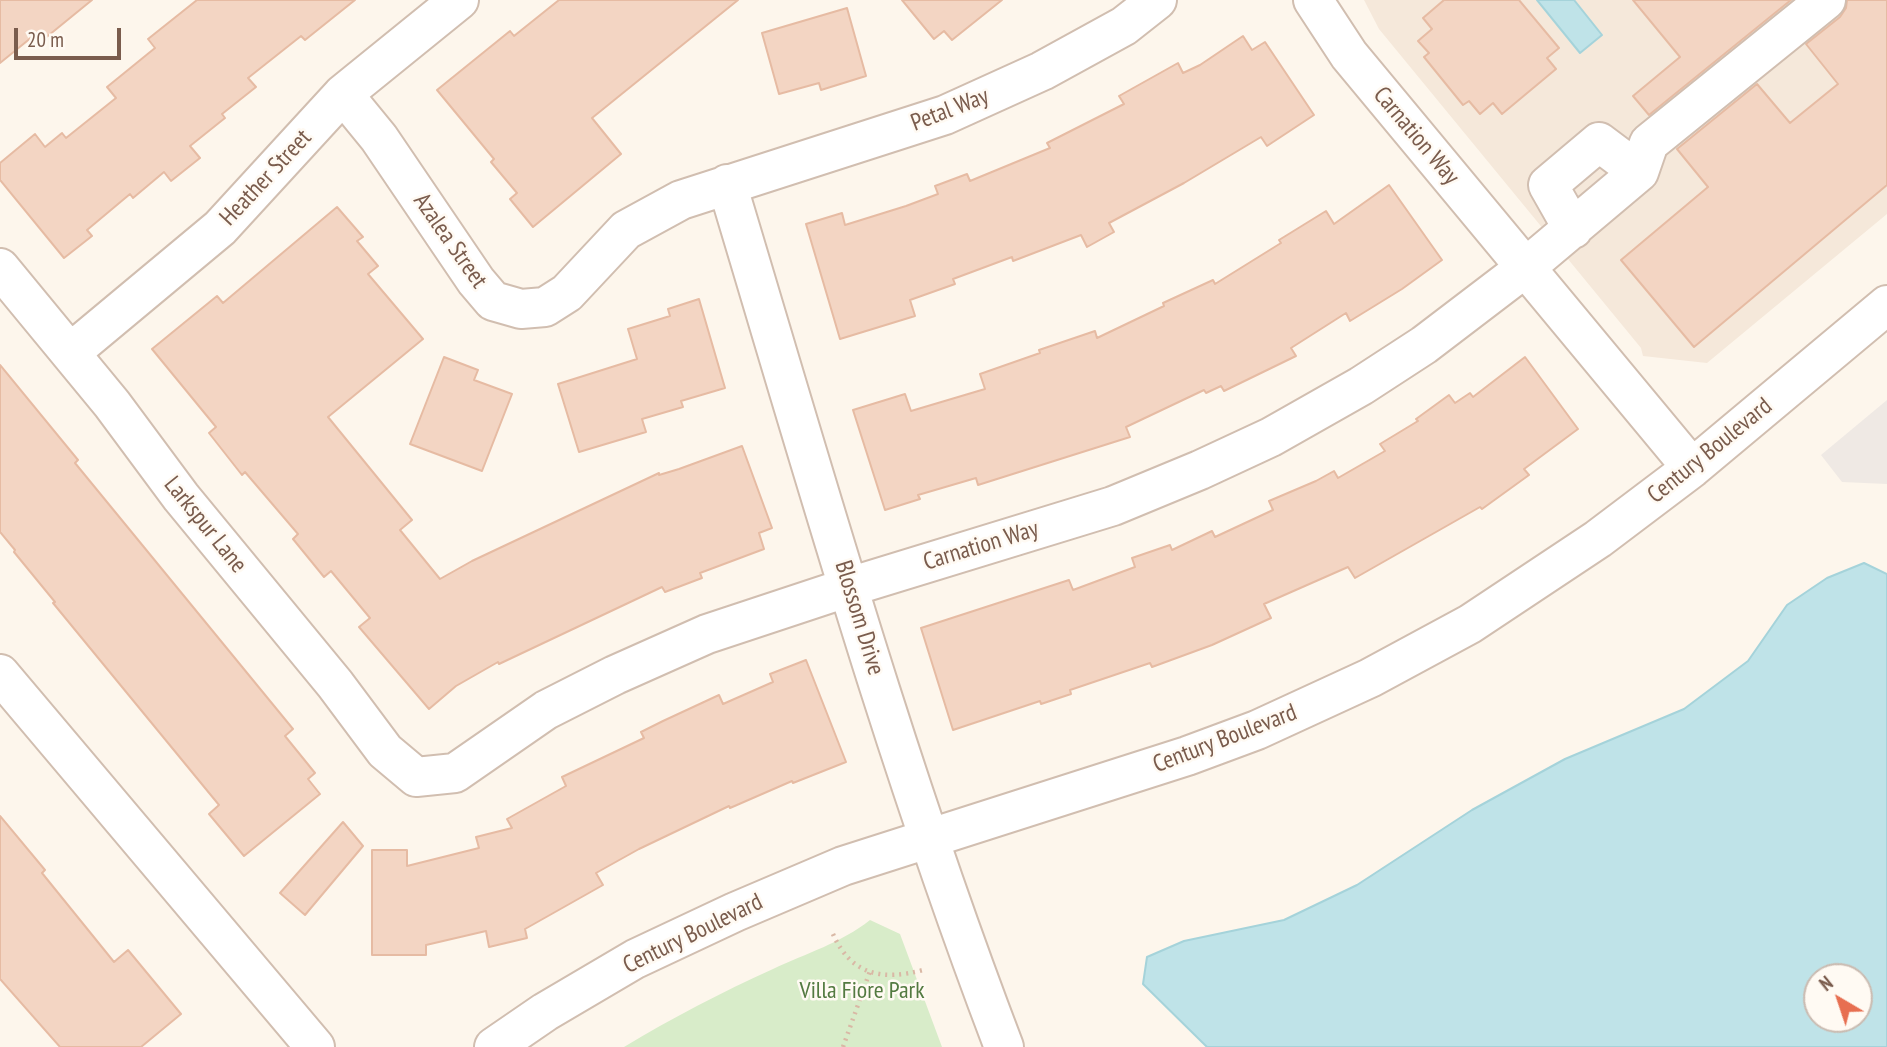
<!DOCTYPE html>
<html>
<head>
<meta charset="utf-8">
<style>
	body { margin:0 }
	#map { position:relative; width:1887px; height:1047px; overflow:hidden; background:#fdf6ec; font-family:"PT Sans Narrow",sans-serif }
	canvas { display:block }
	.north { position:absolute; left:1803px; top:963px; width:70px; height:70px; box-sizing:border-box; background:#fffaf3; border:2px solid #cabbb1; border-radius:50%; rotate:321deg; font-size:19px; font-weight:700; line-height:28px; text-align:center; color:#7a5c4d }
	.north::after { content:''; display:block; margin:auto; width:24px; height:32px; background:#e76f51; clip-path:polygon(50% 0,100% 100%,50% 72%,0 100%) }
	.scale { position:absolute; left:14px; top:28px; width:107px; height:32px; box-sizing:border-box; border:4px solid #7a5c4d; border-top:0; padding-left:9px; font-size:21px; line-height:24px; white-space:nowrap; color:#7a5c4d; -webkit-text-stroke:5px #fffaf3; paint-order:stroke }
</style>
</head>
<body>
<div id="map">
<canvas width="1887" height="1047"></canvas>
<div class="north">N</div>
<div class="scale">20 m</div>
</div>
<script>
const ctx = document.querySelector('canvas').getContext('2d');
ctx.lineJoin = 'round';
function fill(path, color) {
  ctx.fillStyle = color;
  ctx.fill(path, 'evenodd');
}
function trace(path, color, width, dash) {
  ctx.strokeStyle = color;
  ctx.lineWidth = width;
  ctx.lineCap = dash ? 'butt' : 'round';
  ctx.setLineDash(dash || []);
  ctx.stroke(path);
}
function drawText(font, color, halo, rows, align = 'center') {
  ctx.font = font + ' "PT Sans Narrow",sans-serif';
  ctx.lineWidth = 5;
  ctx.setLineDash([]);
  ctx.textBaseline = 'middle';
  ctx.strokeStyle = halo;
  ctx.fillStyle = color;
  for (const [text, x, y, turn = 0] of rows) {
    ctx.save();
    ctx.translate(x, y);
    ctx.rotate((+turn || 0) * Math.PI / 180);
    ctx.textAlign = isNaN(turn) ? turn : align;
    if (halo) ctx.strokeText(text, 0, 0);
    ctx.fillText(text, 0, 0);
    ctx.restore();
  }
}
const residential = new Path2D(`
	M 1364,0 L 1887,0 L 1887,214 L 1707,363 L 1643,356 L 1641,348 L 1379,29 Z`);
const industrial = new Path2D(`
	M 1887,400 L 1887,484 L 1842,482 L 1821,455 Z`);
const green = new Path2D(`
	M 870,920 L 900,934 L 942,1047 L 624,1047 C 672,1018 722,992 773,969 C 807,953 841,943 870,920 Z`);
const water = new Path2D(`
	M 1537,0 L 1574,0 L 1602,35 L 1580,53 Z
	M 1864,563 L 1887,574 L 1887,1047 L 1207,1047 L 1143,984 L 1147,957 L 1184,941 L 1284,920 L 1357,885 L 1472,810 L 1565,759 L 1684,709 L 1748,661 L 1787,605 L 1827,578 ZM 1859,977 L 1859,1019 L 1817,1019 L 1817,977 Z`);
const building = new Path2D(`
	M 0,0 L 92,0 L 38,44 L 32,37 L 0,63 Z
	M 197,0 L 355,0 L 305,40 L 301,36 L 248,78 L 256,87 L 222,114 L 225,118 L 190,146 L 200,158 L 171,181 L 164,172 L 133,198 L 130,194 L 87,230 L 92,236 L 64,258 L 0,180 L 0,163 L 35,134 L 45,147 L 62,133 L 66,138 L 116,98 L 107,87 L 155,48 L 148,39 Z
	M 559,0 L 738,0 L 592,118 L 621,154 L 533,227 L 510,199 L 517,193 L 491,162 L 494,159 L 437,90 L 510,31 L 514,36 Z
	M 902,0 L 1002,0 L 952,40 L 944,31 L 934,39 Z
	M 1444,0 L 1519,0 L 1559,48 L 1547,58 L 1556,69 L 1502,114 L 1493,103 L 1480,114 L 1469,101 L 1463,105 L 1424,57 L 1429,53 L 1418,41 L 1432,29 L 1423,18 Z
	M 1633,0 L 1791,0 L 1649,115 L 1633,96 L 1680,57 Z
	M 1847,0 L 1887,0 L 1887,185 L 1694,347 L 1621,260 L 1708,187 L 1677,149 L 1757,84 L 1790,123 L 1838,84 L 1806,44 L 1840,17 L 1846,8 Z
	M 847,8 L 866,76 L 821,90 L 819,83 L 779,94 L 762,33 Z
	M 1243,36 L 1252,50 L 1265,42 L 1314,115 L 1267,146 L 1261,137 L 1184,183 L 1109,223 L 1114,232 L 1087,247 L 1081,235 L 1013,261 L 1012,257 L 953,279 L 955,284 L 910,300 L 915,316 L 840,339 L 806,224 L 842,213 L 845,225 L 906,206 L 938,194 L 935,186 L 967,174 L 970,181 L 1050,148 L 1047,143 L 1124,104 L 1119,96 L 1178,63 L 1183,73 L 1200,65 Z
	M 1389,185 L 1442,260 L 1402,289 L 1350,321 L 1346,313 L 1291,348 L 1296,356 L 1224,391 L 1221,386 L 1206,393 L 1204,390 L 1126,427 L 1130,437 L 978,485 L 976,478 L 918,495 L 920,499 L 885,510 L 853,410 L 905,394 L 911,411 L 985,389 L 980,374 L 1040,353 L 1039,350 L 1095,331 L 1097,338 L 1164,306 L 1163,303 L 1213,280 L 1215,284 L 1281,243 L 1279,240 L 1326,211 L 1334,224 Z
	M 337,207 L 363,237 L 357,241 L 378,266 L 368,274 L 423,339 L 328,417 L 412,520 L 400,530 L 440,579 L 472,561 L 659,473 L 659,475 L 679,469 L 742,446 L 772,528 L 759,533 L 764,549 L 700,573 L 702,578 L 665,592 L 662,587 L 499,664 L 498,662 L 456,686 L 429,709 L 359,627 L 370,618 L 331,571 L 324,577 L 293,539 L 298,534 L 245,472 L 242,475 L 209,433 L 216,427 L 152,349 L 217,296 L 223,303 Z
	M 699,299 L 725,388 L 681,401 L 683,407 L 642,419 L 646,432 L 579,452 L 558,384 L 637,359 L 628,329 L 670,316 L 668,309 Z
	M 444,357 L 478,370 L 474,380 L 512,394 L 482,471 L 410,444 Z
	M 1525,357 L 1578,429 L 1524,469 L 1529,475 L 1482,509 L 1480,507 L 1355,578 L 1348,567 L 1264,604 L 1271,618 L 1212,645 L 1152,667 L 1150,663 L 1070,690 L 1071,694 L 1041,704 L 1040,701 L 953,730 L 921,628 L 1069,580 L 1073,590 L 1135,567 L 1132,558 L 1170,545 L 1172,550 L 1212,531 L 1215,537 L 1273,510 L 1269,501 L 1316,481 L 1334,471 L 1338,478 L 1385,451 L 1380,444 L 1418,421 L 1416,419 L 1449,395 L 1455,403 L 1470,393 L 1473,397 Z
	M 0,365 L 78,460 L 75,463 L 293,729 L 285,736 L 315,773 L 308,779 L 320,794 L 244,856 L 209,814 L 219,805 L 53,603 L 55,602 L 14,552 L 15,550 L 0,532 Z
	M 806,660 L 846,762 L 793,783 L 792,781 L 730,808 L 729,806 L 639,849 L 596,873 L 603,885 L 525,929 L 527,938 L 489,947 L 486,931 L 426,945 L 426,955 L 372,955 L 372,850 L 407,850 L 407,866 L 479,848 L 476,837 L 512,828 L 507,819 L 566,786 L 562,777 L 644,738 L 641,732 L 663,721 L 719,695 L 723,704 L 773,682 L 770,674 Z
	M 0,816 L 45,870 L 42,873 L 114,962 L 128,950 L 181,1014 L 141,1047 L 60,1047 L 0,979 Z
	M 343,822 L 363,846 L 305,915 L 280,893 Z`);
const path = new Path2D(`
	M 833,934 C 851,975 882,981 923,970
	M 843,1047 L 870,971`);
const minor = new Path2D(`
	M 1313,0 L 1349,55 L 1692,468
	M 343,94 L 379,138 L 476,281 L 493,301 L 521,309 L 545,307 L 567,293 L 626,230 L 681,200 L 945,115 L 1042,71 L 1124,26 L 1157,0
	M 727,184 C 814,473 896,765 1004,1047
	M 1573,229 L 1548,185 L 1599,142 L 1639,172
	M 0,268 L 112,404 L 181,497 L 335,684 L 385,751 L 416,777 L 455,773 L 546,710 L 615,675 L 707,634 L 849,587 L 1113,506 L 1200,470 L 1271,437 L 1361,386 L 1424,345 L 1525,268 L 1639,172 L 1649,143 L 1826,0
	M 70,353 L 220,228 L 343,94 L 459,0
	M 0,674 L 315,1047
	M 494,1047 L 545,1012 L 635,959 L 735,912 L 843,866 L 1187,756 L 1257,730 L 1370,678 L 1470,624 L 1598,539 L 1692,468 L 1887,305`);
const streetNames = [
	["Petal Way",950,110,-21],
	["Carnation Way",1416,136,50],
	["Heather Street",266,178,-47],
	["Azalea Street",450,241,55],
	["Century Boulevard",1710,451,-39],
	["Larkspur Lane",205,525,51],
	["Carnation Way",981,546,-17],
	["Blossom Drive",859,618,73],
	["Century Boulevard",1225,739,-21],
	["Century Boulevard",693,934,-26]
];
const parkNames = [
	["Villa Fiore Park",862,991]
];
fill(residential, '#f5e8da');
fill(industrial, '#efe9e4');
fill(green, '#d8ecc9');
fill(water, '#bfe3e8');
trace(water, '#a5d3da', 2);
fill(building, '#f3d5c3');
trace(building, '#e6bba3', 2);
trace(minor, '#d1beb0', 42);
trace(path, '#d9b8a5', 4.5, [2, 5]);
trace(minor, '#fff', 38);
drawText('24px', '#7a5c4d', '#fffaf3', streetNames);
drawText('24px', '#537a41', '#fffaf3', parkNames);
</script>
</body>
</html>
